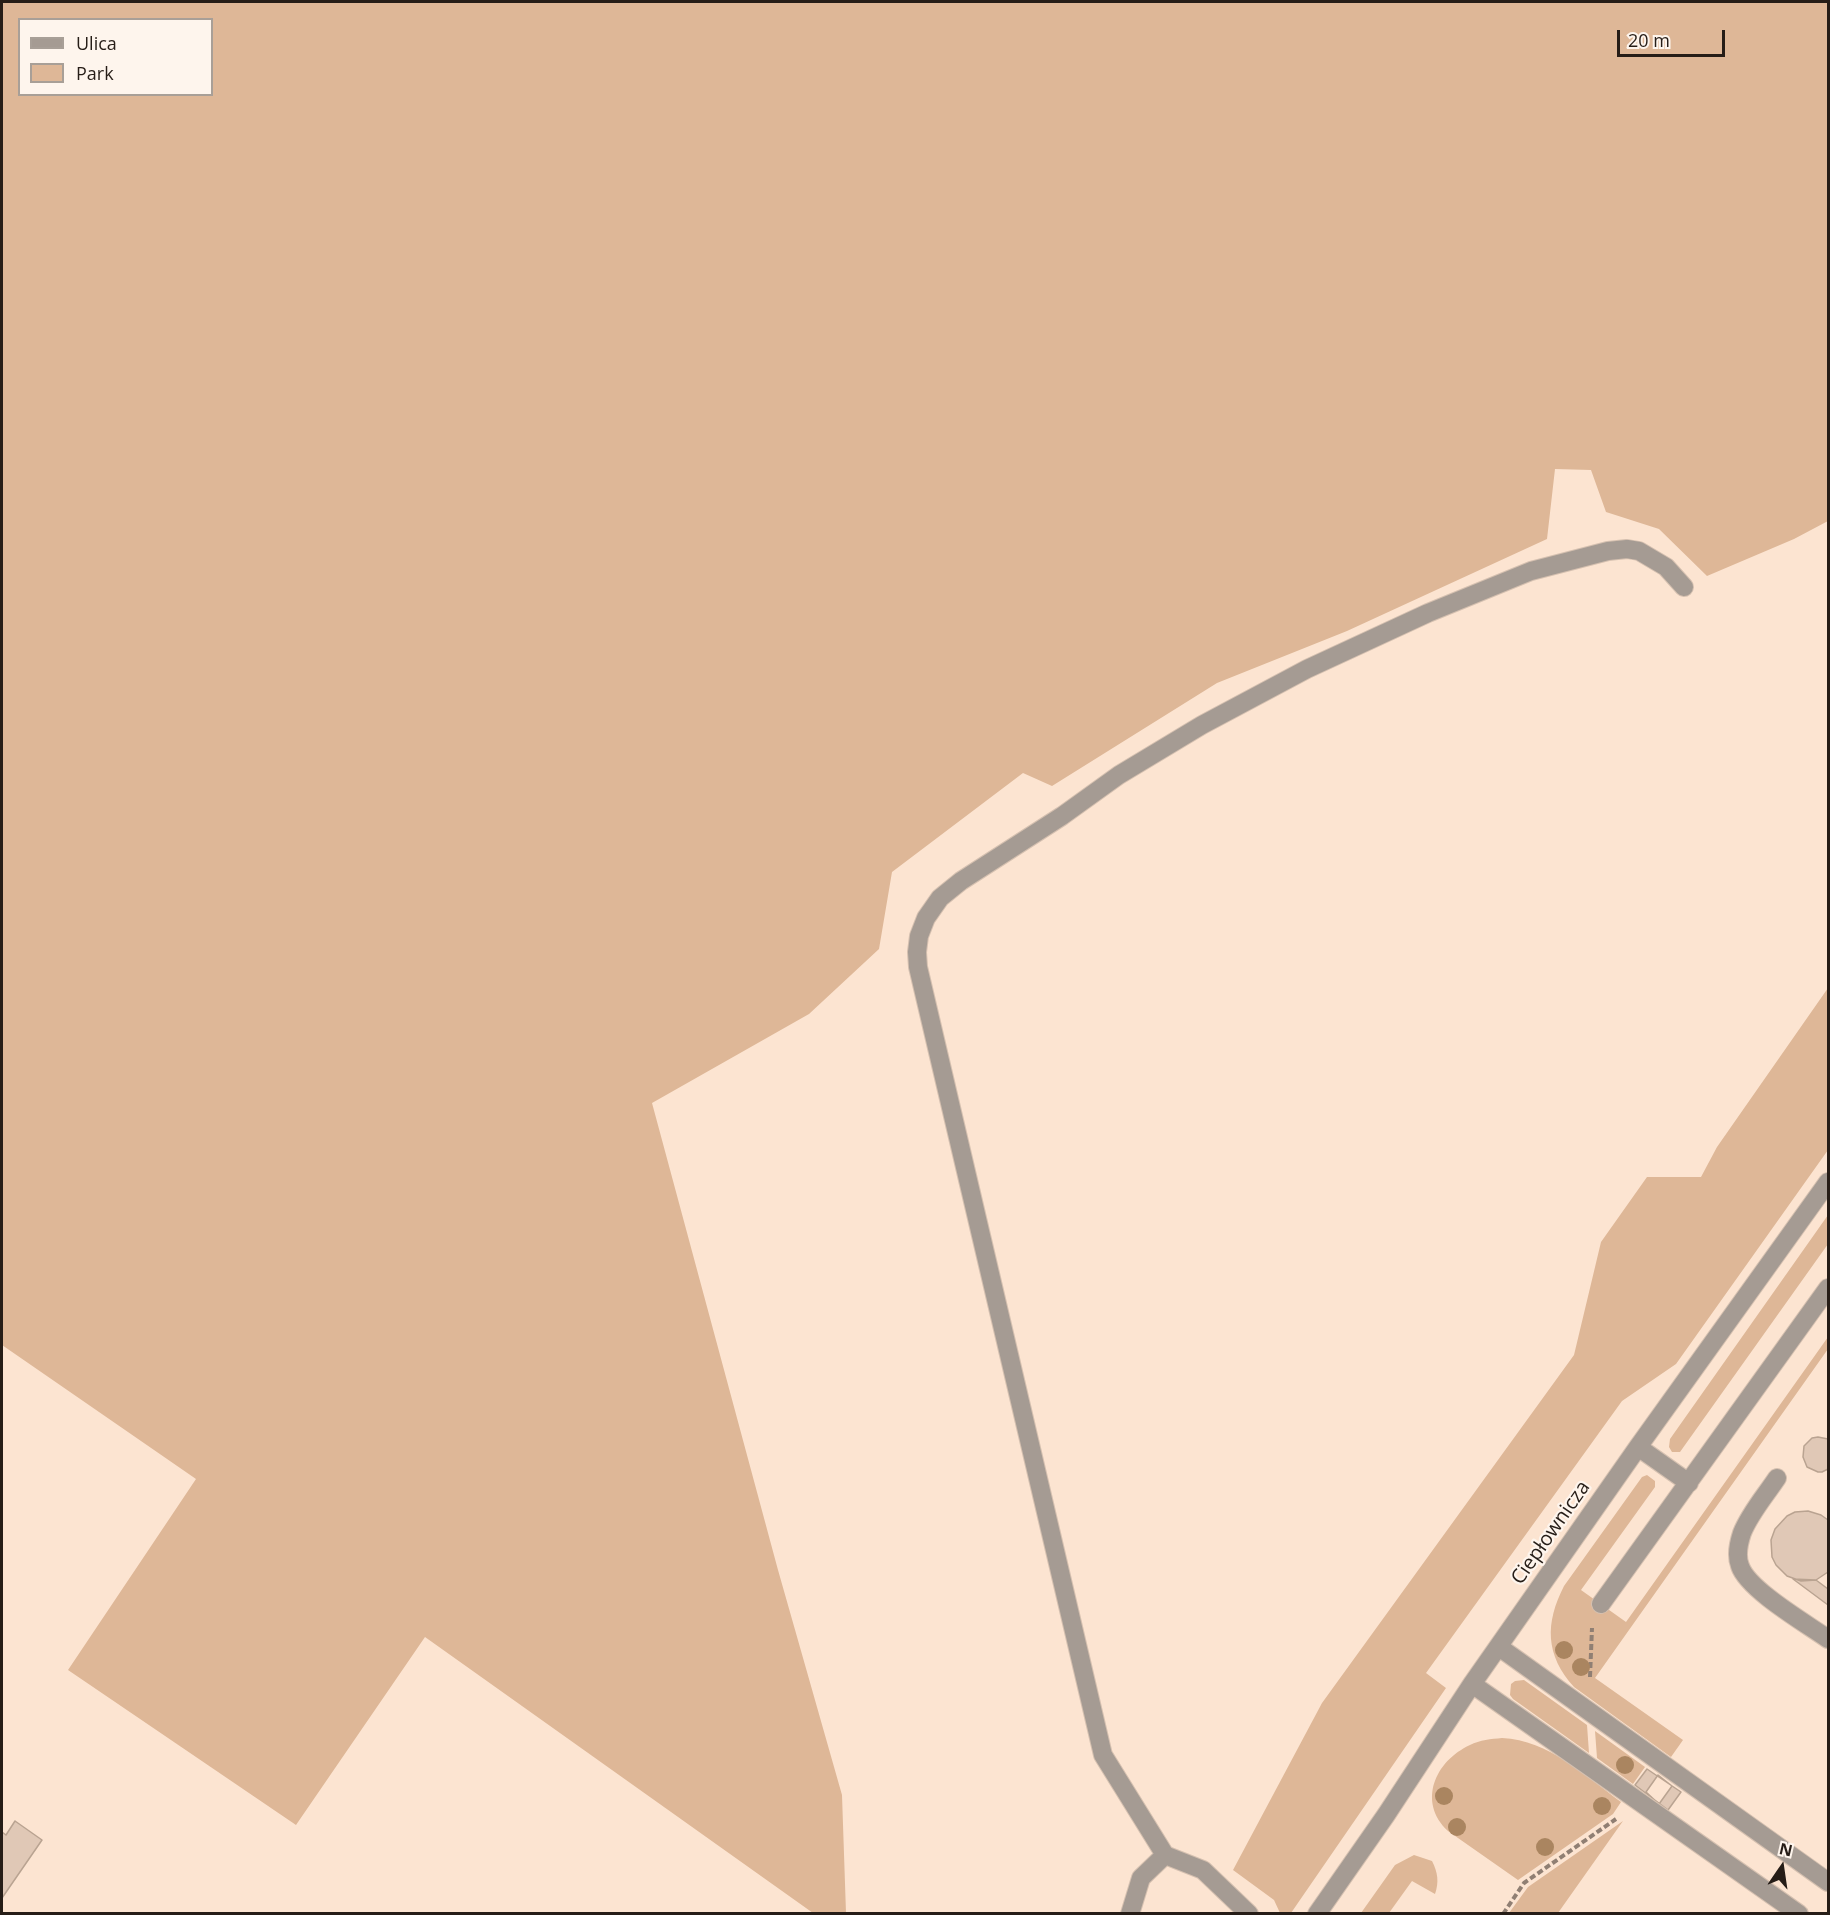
<!DOCTYPE html>
<html>
<head>
<meta charset="utf-8">
<style>
	body { margin:0 }
	#map { position:relative; width:1830px; height:1915px; overflow:hidden; background:#fce4d1; font-family:"Open Sans",sans-serif }
	canvas { display:block }
	.frame { position:absolute; inset:0; border:3px solid #261d17; pointer-events:none }
	.legend { position:absolute; left:18px; top:18px; width:195px; height:78px; box-sizing:border-box; background:#fef5ed; border:2px solid #a89f97; margin:0; padding:8px 10px; list-style:none; font-size:18px; color:#261d17 }
	.legend li { display:flex; align-items:center; gap:12px; height:30px }
	.legend b { width:30px; border:2px solid #a89f97 }
	.north { position:absolute; left:1752px; top:1837px; width:60px; height:60px; -webkit-text-stroke:4px #fef5ed; paint-order:stroke; rotate:13deg; font-size:16px; font-weight:700; line-height:24px; text-align:center; color:#261d17 }
	.north::after { content:''; display:block; margin:auto; width:21px; height:27px; background:#261d17; clip-path:polygon(50% 0,100% 100%,50% 72%,0 100%) }
	.scale { position:absolute; left:1617px; top:30px; width:108px; height:27px; box-sizing:border-box; border:3px solid #261d17; border-top:0; padding-left:8px; font-size:18px; line-height:21px; white-space:nowrap; color:#261d17; -webkit-text-stroke:4px #fef5ed; paint-order:stroke }
</style>
</head>
<body>
<div id="map">
<canvas width="1830" height="1915"></canvas>
<div class="frame"></div>
<ul class="legend">
<li><b style="height:8px;background:#a59b93"></b>Ulica</li>
<li><b style="height:16px;background:#deb797"></b>Park</li>
</ul>
<div class="north">N</div>
<div class="scale">20 m</div>
</div>
<script>
const ctx = document.querySelector('canvas').getContext('2d');
ctx.lineJoin = 'round';
function fill(path, color) {
  ctx.fillStyle = color;
  ctx.fill(path, 'evenodd');
}
function trace(path, color, width, dash) {
  ctx.strokeStyle = color;
  ctx.lineWidth = width;
  ctx.lineCap = dash ? 'butt' : 'round';
  ctx.setLineDash(dash || []);
  ctx.stroke(path);
}
function drawText(font, color, halo, rows, align = 'center') {
  ctx.font = font + ' "Open Sans",sans-serif';
  ctx.lineWidth = 4.5;
  ctx.setLineDash([]);
  ctx.textBaseline = 'middle';
  ctx.strokeStyle = halo;
  ctx.fillStyle = color;
  for (const [text, x, y, turn = 0] of rows) {
    ctx.save();
    ctx.translate(x, y);
    ctx.rotate((+turn || 0) * Math.PI / 180);
    ctx.textAlign = isNaN(turn) ? turn : align;
    if (halo) ctx.strokeText(text, 0, 0);
    ctx.fillText(text, 0, 0);
    ctx.restore();
  }
}
const green = new Path2D(`
	M 2,2 L 1828,2 L 1828,521 L 1794,539 L 1707,576 L 1659,529 L 1606,512 L 1591,470 L 1555,469 L 1547,539 L 1347,631 L 1217,683 L 1052,786 L 1023,773 L 892,872 L 879,949 L 809,1014 L 652,1103 L 778,1570 L 842,1795 L 846,1913 L 813,1913 L 425,1637 L 296,1825 L 68,1670 L 196,1479 L 2,1345 ZM 20,20 L 212,20 L 212,94 L 20,94 Z
	M 1828,988 L 1828,1150 L 1676,1364 L 1622,1401 L 1426,1673 L 1446,1688 L 1291,1913 L 1280,1913 L 1274,1900 L 1233,1870 L 1322,1703 L 1574,1355 L 1601,1242 L 1647,1177 L 1701,1177 L 1717,1147 Z
	M 1828,1215 L 1828,1244 L 1680,1452 L 1672,1452 L 1669,1447 L 1670,1439 Z
	M 1828,1337 L 1828,1349 L 1595,1678 L 1683,1740 L 1671,1757 L 1574,1687 C 1545,1655 1545,1623 1564,1586 L 1642,1477 L 1647,1475 L 1655,1481 L 1655,1487 L 1581,1590 L 1626,1622 Z
	M 1524,1680 L 1587,1725 L 1589,1753 L 1513,1699 L 1510,1695 L 1511,1684 L 1515,1681 Z
	M 1595,1731 L 1645,1767 L 1633,1784 L 1597,1758 Z
	M 1502,1738 C 1549,1740 1585,1776 1621,1802 L 1613,1814 L 1518,1880 L 1448,1831 C 1417,1802 1435,1761 1470,1745 C 1480,1740 1491,1739 1502,1738 Z
	M 1623,1821 L 1558,1913 L 1509,1913 L 1528,1887 Z
	M 1414,1855 L 1432,1861 C 1438,1873 1439,1882 1435,1894 L 1412,1881 L 1389,1913 L 1361,1913 L 1395,1865 Z`);
const building = new Path2D(`
	M 1818,1437 L 1828,1439 L 1828,1469 L 1822,1472 L 1818,1472 L 1807,1467 L 1803,1457 L 1804,1446 L 1812,1438 Z
	M 1808,1511 L 1821,1515 L 1828,1520 L 1828,1572 L 1816,1580 L 1801,1581 L 1787,1576 L 1776,1565 L 1772,1557 L 1771,1540 L 1775,1529 L 1787,1516 L 1795,1512 Z
	M 1793,1579 L 1816,1580 L 1828,1589 L 1828,1605 Z
	M 1647,1769 L 1681,1792 L 1668,1810 L 1635,1785 Z
	M 1658,1775 L 1672,1786 L 1659,1804 L 1646,1792 Z
	M 15,1821 L 42,1840 L 2,1898 L 2,1832 L 6,1835 Z`);
const path = new Path2D(`
	M 1590,1677 L 1592,1628
	M 1503,1914 L 1524,1883 L 1616,1819`);
const minor = new Path2D(`
	M 1638,1447 L 1689,1483
	M 1777,1478 C 1765,1496 1750,1513 1742,1533 C 1739,1542 1736,1556 1740,1566 C 1748,1590 1807,1624 1828,1639
	M 1601,1604 L 1828,1288
	M 1499,1647 L 1828,1882
	M 1472,1684 L 1799,1914
	M 1165,1855 L 1103,1755 L 918,967 L 917,952 L 919,936 L 926,918 L 940,898 L 961,881 L 1062,816 L 1119,775 L 1202,725 L 1307,669 L 1428,613 L 1531,571 L 1608,551 L 1627,549 L 1639,551 L 1666,567 L 1684,587
	M 1130,1914 L 1141,1878 L 1165,1855 L 1203,1870 L 1249,1914
	M 1317,1914 L 1386,1815 L 1472,1684 L 1638,1447 L 1828,1182`);
const trees = [
	[1564,1650],
	[1581,1667],
	[1625,1765],
	[1444,1796],
	[1602,1806],
	[1457,1827],
	[1545,1847]
];
const streetNames = [
	["Ciepłownicza",1551,1533,-55]
];
fill(green, '#deb797');
fill(building, '#e0c8b6');
trace(building, '#b9a391', 1.5);
trace(minor, '#d5c0b0', 20);
trace(path, '#907f73', 4, [6, 3]);
trace(minor, '#a59b93', 18);
ctx.fillStyle = '#aa8560';
for (const [x, y] of trees) {
  ctx.beginPath();
  ctx.arc(x, y, 9, 0, 2 * Math.PI);
  ctx.fill();
}
drawText('20px', '#261d17', '#fef5ed', streetNames);
</script>
</body>
</html>
